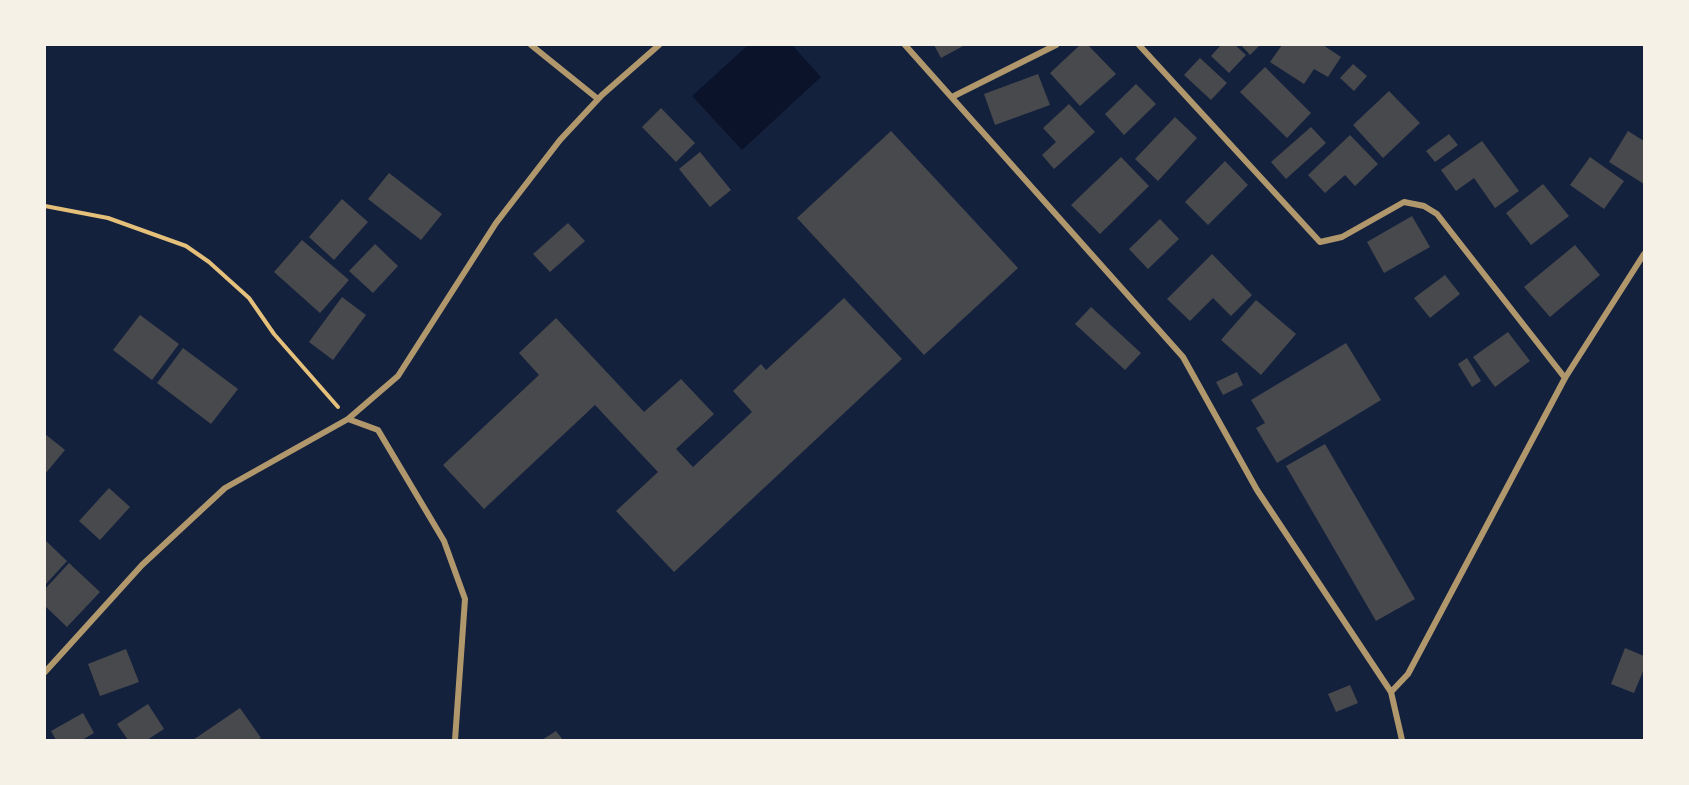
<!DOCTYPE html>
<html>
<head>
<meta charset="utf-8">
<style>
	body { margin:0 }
	#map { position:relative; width:1689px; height:785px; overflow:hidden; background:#14213d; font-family:"Asap Condensed",sans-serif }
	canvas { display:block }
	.frame { position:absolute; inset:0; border:46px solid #f6f1e7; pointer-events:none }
</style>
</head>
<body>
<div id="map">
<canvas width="1689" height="785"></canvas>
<div class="frame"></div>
</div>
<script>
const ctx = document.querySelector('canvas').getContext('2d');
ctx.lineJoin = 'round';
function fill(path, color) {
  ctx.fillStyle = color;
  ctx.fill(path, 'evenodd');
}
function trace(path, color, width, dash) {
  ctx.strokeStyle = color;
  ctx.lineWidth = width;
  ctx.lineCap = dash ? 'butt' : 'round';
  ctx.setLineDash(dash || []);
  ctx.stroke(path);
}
const water = new Path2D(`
	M 748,45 L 792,45 L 821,77 L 742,150 L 692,96 Z`);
const building = new Path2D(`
	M 934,45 L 965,45 L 941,58 Z
	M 1080,45 L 1088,45 L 1116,74 L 1080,106 L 1050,73 Z
	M 1221,45 L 1235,45 L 1246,55 L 1229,73 L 1211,56 Z
	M 1241,45 L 1260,45 L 1250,55 Z
	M 1282,45 L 1323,45 L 1341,57 L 1328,77 L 1314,69 L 1304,84 L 1270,62 Z
	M 1200,58 L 1227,83 L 1211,100 L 1184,75 Z
	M 1353,64 L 1367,76 L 1354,91 L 1340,78 Z
	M 1265,67 L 1311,113 L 1287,138 L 1240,92 Z
	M 1038,74 L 1050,105 L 995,125 L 984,94 Z
	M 1136,84 L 1156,104 L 1124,135 L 1105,114 Z
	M 1389,91 L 1420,123 L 1383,158 L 1353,125 Z
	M 1069,104 L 1095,132 L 1054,169 L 1042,155 L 1056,142 L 1043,128 Z
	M 661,108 L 695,143 L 676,162 L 642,127 Z
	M 1175,117 L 1197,138 L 1158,181 L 1135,159 Z
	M 1311,127 L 1326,143 L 1286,179 L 1271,162 Z
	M 891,131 L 1018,268 L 924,355 L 797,218 Z
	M 1628,131 L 1644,141 L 1644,184 L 1609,162 Z
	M 1449,134 L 1458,145 L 1435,162 L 1426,151 Z
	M 1350,135 L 1378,164 L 1355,186 L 1345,175 L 1325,193 L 1308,175 Z
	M 1482,141 L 1519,191 L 1495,208 L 1474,178 L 1456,191 L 1441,170 Z
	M 700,152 L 731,190 L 710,207 L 679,169 Z
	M 1121,157 L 1149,186 L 1100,234 L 1071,205 Z
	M 1590,157 L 1624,181 L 1604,209 L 1570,185 Z
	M 1225,161 L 1248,185 L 1208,225 L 1185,202 Z
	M 389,173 L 442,214 L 421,240 L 368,199 Z
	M 1543,184 L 1569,216 L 1531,245 L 1506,213 Z
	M 342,199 L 368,222 L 334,260 L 309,237 Z
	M 1412,216 L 1430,247 L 1384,273 L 1367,242 Z
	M 1160,219 L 1179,239 L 1148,269 L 1129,249 Z
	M 568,223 L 585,241 L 550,272 L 533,254 Z
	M 302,240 L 349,280 L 320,313 L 274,272 Z
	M 375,244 L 398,266 L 373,293 L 349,271 Z
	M 1575,245 L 1600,275 L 1550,317 L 1524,287 Z
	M 1212,254 L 1252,295 L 1231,316 L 1213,298 L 1190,321 L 1167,299 Z
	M 1445,275 L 1460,294 L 1430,318 L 1414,298 Z
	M 342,297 L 366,315 L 333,360 L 309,342 Z
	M 844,298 L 902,359 L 674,572 L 616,511 L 658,472 L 595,405 L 484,509 L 443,465 L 539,375 L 519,353 L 556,318 L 644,412 L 681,379 L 714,414 L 676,449 L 693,467 L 752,412 L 733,391 L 761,364 L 766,370 Z
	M 1256,300 L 1296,334 L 1261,375 L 1221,340 Z
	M 1091,307 L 1141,353 L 1125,370 L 1075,324 Z
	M 140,315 L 179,344 L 152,380 L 113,350 Z
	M 1508,332 L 1530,361 L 1495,387 L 1473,357 Z
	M 1346,343 L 1381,400 L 1277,463 L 1256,428 L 1265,423 L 1251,400 Z
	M 183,348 L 238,389 L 211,424 L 157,383 Z
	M 1467,358 L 1481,381 L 1472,387 L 1458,364 Z
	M 1237,372 L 1243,385 L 1223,395 L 1216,382 Z
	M 45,434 L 65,450 L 45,474 Z
	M 1325,444 L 1415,599 L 1376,621 L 1286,466 Z
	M 109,488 L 130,507 L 100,540 L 79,521 Z
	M 45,540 L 67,561 L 45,585 Z
	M 69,563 L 100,592 L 67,627 L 45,606 L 45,589 Z
	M 1625,648 L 1644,656 L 1644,669 L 1634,693 L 1611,684 Z
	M 126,649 L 139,682 L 100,696 L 88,664 Z
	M 1350,685 L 1358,703 L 1336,712 L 1328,694 Z
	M 148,704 L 164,729 L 147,740 L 128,740 L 117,724 Z
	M 240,708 L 261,738 L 258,740 L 193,740 Z
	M 83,713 L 94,733 L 82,740 L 56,740 L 51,731 Z
	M 556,731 L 563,740 L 542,740 Z`);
const path = new Path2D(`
	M 45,206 L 108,218 L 186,246 L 209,262 L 249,298 L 274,334 L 338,407`);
const minor = new Path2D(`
	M 531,45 L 598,99
	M 905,45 L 1183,357 L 1257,490 L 1391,692 L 1402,740
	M 1139,45 L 1320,242 L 1342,237 L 1404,202 L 1424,206 L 1437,214 L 1565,378
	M 952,97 L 1056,45
	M 348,419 L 378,430 L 444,541 L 465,599 L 455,740
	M 45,672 L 142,565 L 225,488 L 348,419 L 398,376 L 496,223 L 560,140 L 602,95 L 659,45
	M 1391,692 L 1408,674 L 1565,378 L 1644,254`);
fill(water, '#0b132b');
fill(building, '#48494c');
trace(path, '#e5c07b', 4);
trace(minor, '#b1986c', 6);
</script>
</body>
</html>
